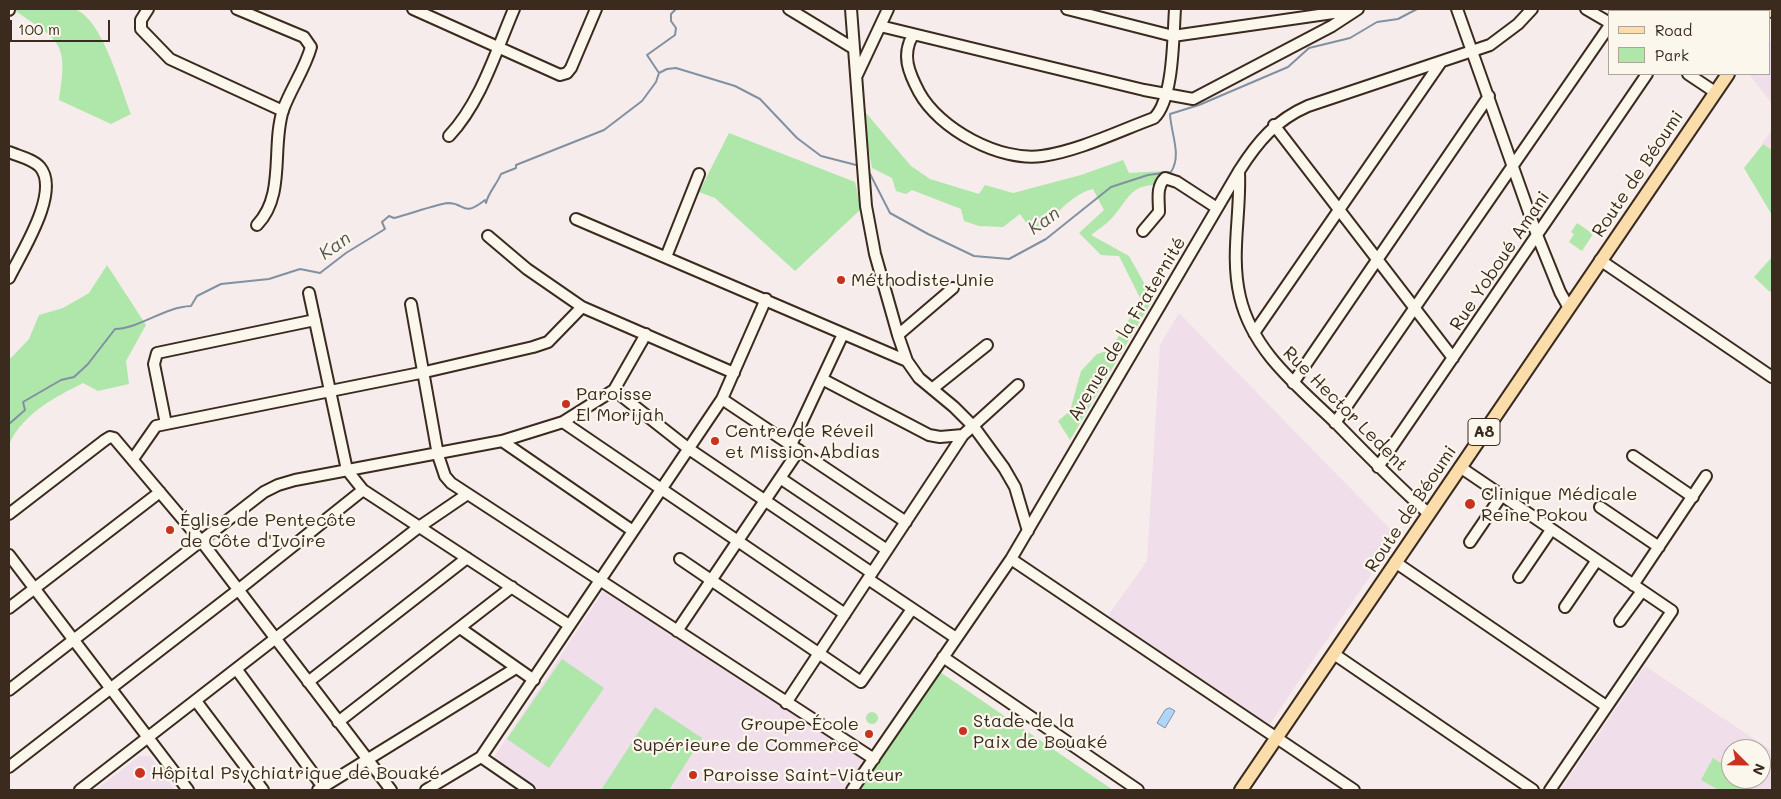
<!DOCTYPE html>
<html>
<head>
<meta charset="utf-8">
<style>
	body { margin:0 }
	#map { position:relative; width:1781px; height:799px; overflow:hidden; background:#f6eceb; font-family:Mali,sans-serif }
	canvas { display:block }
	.frame { position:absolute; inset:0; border:10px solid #3b2a1e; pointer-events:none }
	.legend { position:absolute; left:1608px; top:10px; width:162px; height:65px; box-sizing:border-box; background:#fbf7ec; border:1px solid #aea59a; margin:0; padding:6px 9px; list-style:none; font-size:15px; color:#3b2a1e }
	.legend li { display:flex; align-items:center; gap:10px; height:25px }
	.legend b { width:25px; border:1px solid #aea59a }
	.north { position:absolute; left:1721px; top:739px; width:50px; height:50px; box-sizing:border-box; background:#fbf7ec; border:1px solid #aea59a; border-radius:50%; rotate:113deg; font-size:14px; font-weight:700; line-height:20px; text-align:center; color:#3b2a1e }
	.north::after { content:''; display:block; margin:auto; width:18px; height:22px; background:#c8321e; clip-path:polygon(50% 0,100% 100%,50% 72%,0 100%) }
	.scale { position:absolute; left:10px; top:20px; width:100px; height:22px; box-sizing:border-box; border:2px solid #3b2a1e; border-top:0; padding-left:6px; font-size:15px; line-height:18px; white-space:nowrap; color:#3b2a1e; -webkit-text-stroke:4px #fbf7ec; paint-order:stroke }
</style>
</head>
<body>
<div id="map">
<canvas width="1781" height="799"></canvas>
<div class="frame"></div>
<ul class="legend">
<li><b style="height:6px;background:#faddab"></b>Road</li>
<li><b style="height:14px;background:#afe6aa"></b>Park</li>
</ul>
<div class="north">N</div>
<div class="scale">100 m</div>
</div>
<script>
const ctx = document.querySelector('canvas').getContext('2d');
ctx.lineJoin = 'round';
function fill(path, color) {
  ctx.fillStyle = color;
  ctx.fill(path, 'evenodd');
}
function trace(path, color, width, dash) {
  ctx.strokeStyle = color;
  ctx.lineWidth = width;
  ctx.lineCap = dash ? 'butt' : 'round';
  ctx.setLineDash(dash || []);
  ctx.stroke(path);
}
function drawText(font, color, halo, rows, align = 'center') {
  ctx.font = font + ' Mali,sans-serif';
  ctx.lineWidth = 4.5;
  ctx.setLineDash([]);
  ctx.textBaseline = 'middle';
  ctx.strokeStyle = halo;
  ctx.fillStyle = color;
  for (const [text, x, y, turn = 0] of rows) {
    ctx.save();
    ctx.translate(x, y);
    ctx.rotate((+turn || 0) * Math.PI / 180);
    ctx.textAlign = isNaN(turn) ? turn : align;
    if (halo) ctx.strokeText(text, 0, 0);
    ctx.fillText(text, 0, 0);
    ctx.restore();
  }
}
const built = new Path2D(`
	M 1772,39 L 1772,104 L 1749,74 L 1770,74 L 1770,43 Z
	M 1772,130 L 1772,150 L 1762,143 Z
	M 1179,313 L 1397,536 L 1268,727 L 1105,620 L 1147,561 L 1160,345 Z
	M 606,587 L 866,760 L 846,790 L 537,790 L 492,760 Z
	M 1645,666 L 1772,751 L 1772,790 L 1560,790 ZM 1731,749 L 1761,749 L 1761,779 L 1731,779 Z
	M 140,756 L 150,756 L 175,790 L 95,790 Z`);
const green = new Path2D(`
	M 13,9 C 30,9 59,5 74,9 C 102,17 121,89 131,114 L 111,124 L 59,100 C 69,39 59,42 13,9 Z
	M 861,107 L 911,166 L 930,179 L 979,194 L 985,185 L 1013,193 L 1081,175 L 1123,160 L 1129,173 L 1164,171 L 1165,185 C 1128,183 1131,198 1110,220 C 1104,226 1097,230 1091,235 L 1129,256 L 1153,299 L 1070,440 L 1058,421 L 1070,411 L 1081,371 L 1097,354 L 1110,350 L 1141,300 L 1119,256 L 1101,255 L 1079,233 L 1104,210 L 1093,189 C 1068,195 1055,220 1033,232 L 1020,214 L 1003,227 L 979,226 L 964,221 L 961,209 L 912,190 L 906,194 L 896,191 L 892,178 L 872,168 Z
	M 729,133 L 855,182 L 861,209 L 795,271 L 715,198 L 699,192 Z
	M 1763,144 L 1772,150 L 1772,215 L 1744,168 Z
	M 1577,223 L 1593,234 L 1582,251 L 1569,242 L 1574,234 L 1571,232 Z
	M 1772,257 L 1772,290 L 1770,292 L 1754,277 Z
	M 107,265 L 146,325 L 126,361 L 129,384 L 98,391 L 83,383 C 55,397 21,415 9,445 L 9,360 L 29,339 L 39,315 L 63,308 L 89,293 Z
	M 562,659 L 604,688 L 549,768 L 507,739 Z
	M 939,672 L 940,672 L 1113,790 L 860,790 Z
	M 655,707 L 702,738 L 669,790 L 601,790 Z
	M866 718a6 6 0 1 1 12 0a6 6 0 1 1-12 0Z
	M 1713,758 L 1731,769 L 1731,779 L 1752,780 L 1746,790 L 1719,790 L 1701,780 Z`);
const water = new Path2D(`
	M 1170,708 L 1175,711 L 1165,728 L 1157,723 L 1165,710 Z`);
const stream = new Path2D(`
	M 659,73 L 667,69 L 676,68 L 735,86 L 760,99 L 797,138 L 821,156 L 860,166
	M 867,168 L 890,213 L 928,234 L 974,256 L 1009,259 L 1046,239 L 1111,187 L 1148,175 L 1171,172 C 1182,155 1171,134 1170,114 L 1199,105 L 1288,67 L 1309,48 L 1350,38 L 1377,22 L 1398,19 L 1417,9
	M 9,424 L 25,410 L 23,402 L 61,380 L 74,377 L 88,364 L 115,329 C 141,328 164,307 191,306 L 197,296 L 221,284 L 269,279 L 300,269 L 320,273 L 346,253 L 385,229 L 382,222 L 389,216 L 394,218 C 407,215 437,204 448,203 C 466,203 462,218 485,200 L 486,203 C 488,193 497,184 501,174 L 516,168 L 516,165 L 604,130 L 642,101 L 656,82 L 659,73 L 647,55 L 675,35 L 676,28 L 671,21 L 671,14 L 676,9`);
const minor = new Path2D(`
	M 148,9 L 141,20 L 141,29 L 170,59 L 283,111
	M 237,9 L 304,37 L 311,47 C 305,69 291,88 283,110 C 271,147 286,195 257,225
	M 413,9 L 560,75 L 567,73 L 571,68 L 596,9
	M 789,9 L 853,48
	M 851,9 L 866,206 L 875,254 L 898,335 L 907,361 L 919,378 L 954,407 L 974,427 L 1004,468 L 1015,487 L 1028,531
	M 1067,9 L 1173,36 L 1354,10
	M 1457,9 L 1537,235 L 1560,292 L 1569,308
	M 1586,9 L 1610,23
	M 9,10 L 9,9
	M 1619,11 L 1621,9
	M 1689,11 L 1691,9
	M 880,26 L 1144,90 L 1193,99 L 1332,26 L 1358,9
	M 913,35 C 901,55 909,73 919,92 C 939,129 1000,162 1042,156 C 1078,151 1119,131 1154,118 C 1174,99 1173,36 1175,9
	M 1688,74 L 1715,92
	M 857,75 L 888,9
	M 1274,125 L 1453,358
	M 449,136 C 481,102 496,51 514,9
	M 9,152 C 18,156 33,159 40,167 C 61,192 21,253 9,278
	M 1239,172 C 1241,214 1230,255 1240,297 C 1253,352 1298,386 1337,424 C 1367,455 1397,485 1429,514
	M 576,219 L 907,361
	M 1143,231 L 1159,212 C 1159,199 1156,187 1165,178 L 1177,182 L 1217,208
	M 488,236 L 527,269 L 582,307 L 734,373
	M 666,257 L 699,174
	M 1600,260 L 1772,377
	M 309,293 L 347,470 L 363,490 L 569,625
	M 411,304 L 438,455 L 445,476 L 451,483 L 874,759
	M 1254,333 L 1441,62
	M 898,335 L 953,288
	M 822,379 L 929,435 L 940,437 L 963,435
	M 1293,383 L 1489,96
	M 932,389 L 987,345
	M 614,390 L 689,449 L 872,573
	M 722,399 L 906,522
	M 563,422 L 845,614
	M 1335,423 L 1610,25
	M 166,424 L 154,364 L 157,353 L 315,320
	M 502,441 L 633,531
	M 791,445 L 843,334
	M 1633,456 L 1693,497
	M 133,459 L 156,426 L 425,372 L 533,347 L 548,342 L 582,307
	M 1378,467 L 1647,74
	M 1460,467 L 1672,611 L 1550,790
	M 780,478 L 887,550
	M 1600,507 L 1659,547
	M 9,514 L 105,440 L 110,437 L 114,438 L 202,542 L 391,790
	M 1470,542 L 1502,495
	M 9,555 L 188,790
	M 680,559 L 861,682 L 912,609
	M 1011,559 L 1354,790
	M 1395,562 L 1606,706
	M 1519,577 L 1551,530
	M 868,579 L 956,638
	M 1633,585 L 1706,476
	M 1565,607 L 1597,560
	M 9,608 L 160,492
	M 1620,621 L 1642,591
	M 460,628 L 534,680
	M 677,631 L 799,450
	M 1334,654 L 1533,790
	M 943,657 L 1138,790
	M 237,670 L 323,787
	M 308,682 L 467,558
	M 9,690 L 264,492 L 278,485 L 295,480 L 502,441 L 563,422 L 614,390 L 646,334
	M 196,701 L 263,790
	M 786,703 L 963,435 L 1018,385
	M 338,722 L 512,587
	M 481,757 L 529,790
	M 9,767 L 238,590 L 363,490
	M 80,790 L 419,527 L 466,495
	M 318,790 L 516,668
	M 426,790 L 481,757 L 722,399 L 766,299
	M 852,790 L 1011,559 L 1239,171 C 1258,141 1276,120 1308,106 L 1490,45 L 1518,24 L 1532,9`);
const major = new Path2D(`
	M 1769,11 L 1770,9
	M 1241,790 L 1728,74`);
const markers = [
	[841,280,5,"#c8321e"],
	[566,404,5,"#c8321e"],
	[715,441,5,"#c8321e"],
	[1470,504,6,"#c8321e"],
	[170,530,5,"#c8321e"],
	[963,731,5,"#c8321e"],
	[869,734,5,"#c8321e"],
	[140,773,6,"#c8321e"],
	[693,775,5,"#c8321e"]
];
const shields = [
	[1484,432,32]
];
const shieldNames = [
	["A8",1484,432]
];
const streetNames = [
	["Route de Béoumi",1638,174,-56],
	["Rue Yoboué Amani",1500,261,-56],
	["Avenue de la Fraternité",1127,329,-59],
	["Rue Hector Ledent",1345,409,45],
	["Route de Béoumi",1411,509,-56]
];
const poiNames = [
	["Méthodiste Unie",851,280],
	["Paroisse",576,394],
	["El Morijah",576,415],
	["Centre de Réveil",725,431],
	["et Mission Abdias",725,452],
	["Clinique Médicale",1481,494],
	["Reine Pokou",1481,515],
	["Église de Pentecôte",180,520],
	["de Côte d'Ivoire",180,541],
	["Stade de la",973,721],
	["Paix de Bouaké",973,742],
	["Groupe École",859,724,"right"],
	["Supérieure de Commerce",859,745,"right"],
	["Hôpital Psychiatrique de Bouaké",151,773],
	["Paroisse Saint-Viateur",703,775]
];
const waterNames = [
	["Kan",1044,221,-35],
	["Kan",335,246,-35]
];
fill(built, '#f0deea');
fill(green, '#afe6aa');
fill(water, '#afd5f9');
trace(water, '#8191a1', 1);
trace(stream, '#8191a1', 2);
trace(minor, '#3b2a1e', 14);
trace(major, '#3b2a1e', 16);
trace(minor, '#fbf7ec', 10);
trace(major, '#faddab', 12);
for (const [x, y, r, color] of markers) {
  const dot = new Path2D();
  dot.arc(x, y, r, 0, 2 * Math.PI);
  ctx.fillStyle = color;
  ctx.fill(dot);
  trace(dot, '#fbf7ec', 2);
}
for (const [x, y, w] of shields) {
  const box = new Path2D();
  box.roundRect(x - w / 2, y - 13.5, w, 27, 4);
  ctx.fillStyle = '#fbf7ec';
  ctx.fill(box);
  trace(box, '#3b2a1e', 1);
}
drawText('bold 16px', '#3b2a1e', null, shieldNames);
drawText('18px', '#3b2a1e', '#fbf7ec', streetNames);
drawText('18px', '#3b2a1e', '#fbf7ec', poiNames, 'left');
drawText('italic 19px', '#585555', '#fbf7ec', waterNames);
</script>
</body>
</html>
